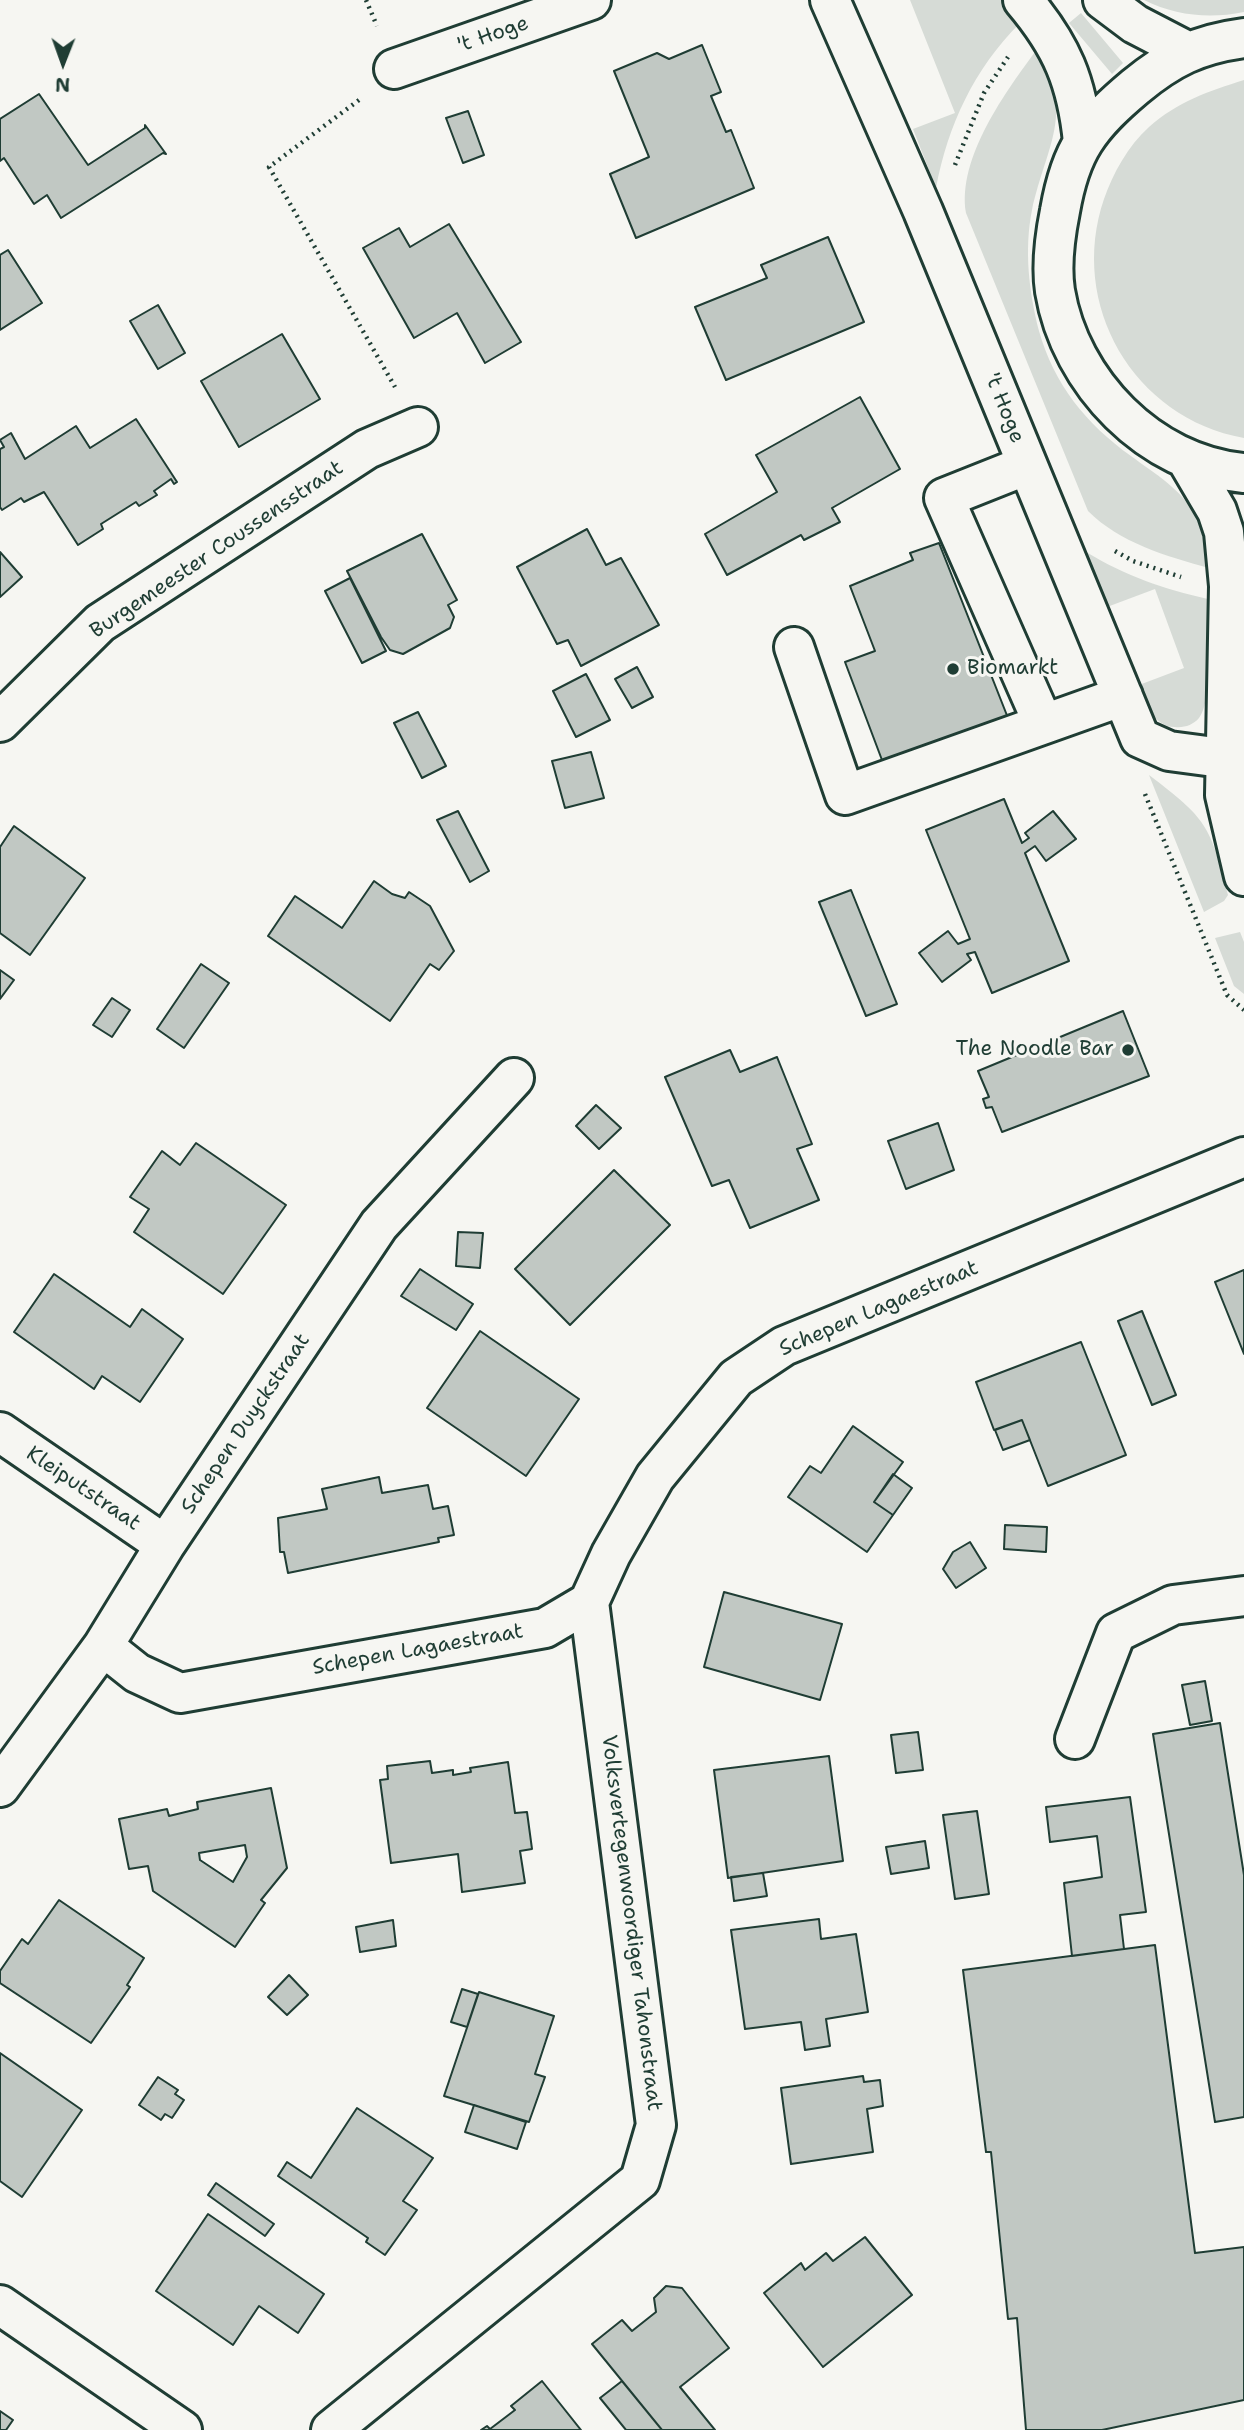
<!DOCTYPE html>
<html>
<head>
<meta charset="utf-8">
<style>
	body { margin:0 }
	#map { position:relative; width:1244px; height:2430px; overflow:hidden; background:#f6f6f2; font-family:"Shantell Sans",sans-serif }
	canvas { display:block }
	.north { position:absolute; left:28px; top:28px; width:70px; height:70px; -webkit-text-stroke:5px #f6f6f2; paint-order:stroke; rotate:181deg; font-size:19px; font-weight:700; line-height:28px; text-align:center; color:#1f3d34 }
	.north::after { content:''; display:block; margin:auto; width:24px; height:32px; background:#1f3d34; clip-path:polygon(50% 0,100% 100%,50% 72%,0 100%) }
</style>
</head>
<body>
<div id="map">
<canvas width="1244" height="2430"></canvas>
<div class="north">N</div>
</div>
<script>
const ctx = document.querySelector('canvas').getContext('2d');
ctx.lineJoin = 'round';
function fill(path, color) {
  ctx.fillStyle = color;
  ctx.fill(path, 'evenodd');
}
function trace(path, color, width, dash) {
  ctx.strokeStyle = color;
  ctx.lineWidth = width;
  ctx.lineCap = dash ? 'butt' : 'round';
  ctx.setLineDash(dash || []);
  ctx.stroke(path);
}
function drawText(font, color, halo, rows, align = 'center') {
  ctx.font = font + ' "Shantell Sans",sans-serif';
  ctx.lineWidth = 6;
  ctx.setLineDash([]);
  ctx.textBaseline = 'middle';
  ctx.strokeStyle = halo;
  ctx.fillStyle = color;
  for (const [text, x, y, turn = 0] of rows) {
    ctx.save();
    ctx.translate(x, y);
    ctx.rotate((+turn || 0) * Math.PI / 180);
    ctx.textAlign = isNaN(turn) ? turn : align;
    if (halo) ctx.strokeText(text, 0, 0);
    ctx.fillText(text, 0, 0);
    ctx.restore();
  }
}
const green = new Path2D(`
	M 910,0 L 1001,0 L 1020,23 C 974,69 948,125 936,188 L 913,129 L 955,113 Z
	M 1144,0 L 1244,0 L 1244,12 C 1210,19 1176,16 1144,0 Z
	M 1081,13 L 1123,63 L 1112,74 L 1069,23 Z
	M 1038,48 C 1075,116 1047,143 1032,210 C 1024,250 1029,292 1039,331 C 1054,384 1086,424 1131,456 C 1155,474 1182,489 1196,517 C 1203,533 1206,551 1209,568 C 1166,556 1120,543 1088,511 L 966,213 C 957,158 1006,91 1038,48 Z
	M 1244,80 L 1244,438 C 1133,418 1068,304 1104,199 C 1113,173 1128,146 1149,127 C 1177,102 1209,91 1244,80 Z
	M 1086,552 C 1126,576 1163,589 1208,599 C 1208,624 1214,700 1199,718 C 1193,725 1184,728 1175,727 C 1153,727 1146,702 1139,685 L 1184,668 L 1155,589 L 1107,607 Z
	M 1149,775 C 1207,819 1210,825 1228,895 L 1224,901 L 1204,912 Z
	M 1240,932 L 1244,942 L 1244,994 L 1234,986 L 1215,938 Z`);
const building = new Path2D(`
	M 702,45 L 721,92 L 711,96 L 726,132 L 731,130 L 754,188 L 636,238 L 610,174 L 649,157 L 614,71 L 657,53 L 669,59 Z
	M 39,94 L 88,165 L 145,128 L 145,125 L 166,154 L 163,153 L 61,218 L 47,195 L 34,204 L 4,158 L 0,161 L 0,119 Z
	M 468,111 L 484,155 L 463,163 L 446,118 Z
	M 449,224 L 521,342 L 485,363 L 457,313 L 414,338 L 363,248 L 399,228 L 410,247 Z
	M 828,237 L 864,322 L 726,380 L 695,307 L 767,278 L 761,265 Z
	M 8,250 L 42,303 L 0,330 L 0,255 Z
	M 158,305 L 185,353 L 158,369 L 130,321 Z
	M 282,334 L 320,399 L 239,447 L 201,381 Z
	M 860,397 L 900,469 L 832,508 L 840,522 L 804,540 L 801,535 L 727,575 L 705,534 L 777,492 L 756,455 Z
	M 136,419 L 177,482 L 174,484 L 171,479 L 154,491 L 157,495 L 139,506 L 136,502 L 101,524 L 103,529 L 78,545 L 44,492 L 24,502 L 21,498 L 2,510 L 0,507 L 0,449 L 4,447 L 0,440 L 11,433 L 25,459 L 76,426 L 90,448 Z
	M 587,529 L 606,565 L 621,558 L 659,625 L 581,666 L 568,640 L 557,644 L 517,567 Z
	M 422,534 L 457,600 L 448,605 L 454,617 L 450,628 L 403,654 L 390,650 L 381,637 L 347,571 Z
	M 939,543 L 1008,718 L 885,768 L 845,662 L 875,651 L 850,586 L 913,560 L 910,553 Z
	M 0,552 L 22,577 L 0,597 Z
	M 350,578 L 386,651 L 362,663 L 325,591 Z
	M 637,667 L 653,697 L 632,708 L 615,679 Z
	M 586,674 L 610,720 L 576,737 L 553,691 Z
	M 418,712 L 446,766 L 422,778 L 394,723 Z
	M 591,752 L 604,798 L 565,808 L 552,761 Z
	M 1004,799 L 1022,843 L 1029,838 L 1025,833 L 1053,811 L 1076,839 L 1046,861 L 1035,846 L 1025,853 L 1069,961 L 992,993 L 975,952 L 967,954 L 971,960 L 942,982 L 919,953 L 948,931 L 958,944 L 970,939 L 926,830 Z
	M 458,811 L 489,871 L 470,882 L 437,820 Z
	M 14,826 L 85,878 L 30,955 L 0,933 L 0,847 Z
	M 374,881 L 392,894 L 405,898 L 409,892 L 430,906 L 454,951 L 439,970 L 430,964 L 390,1021 L 268,936 L 295,896 L 342,928 Z
	M 851,890 L 897,1004 L 866,1016 L 819,902 Z
	M 201,964 L 229,983 L 184,1048 L 157,1029 Z
	M 0,970 L 14,980 L 0,999 Z
	M 112,998 L 130,1010 L 112,1037 L 93,1025 Z
	M 1123,1011 L 1149,1076 L 1002,1132 L 992,1107 L 986,1108 L 983,1099 L 989,1097 L 978,1071 Z
	M 730,1050 L 740,1072 L 777,1057 L 812,1144 L 797,1149 L 819,1200 L 750,1228 L 729,1180 L 712,1186 L 665,1077 Z
	M 596,1105 L 621,1128 L 599,1149 L 576,1126 Z
	M 938,1123 L 954,1170 L 906,1189 L 888,1141 Z
	M 196,1143 L 286,1205 L 223,1294 L 134,1232 L 149,1209 L 130,1197 L 162,1151 L 180,1165 Z
	M 614,1170 L 670,1225 L 570,1325 L 515,1269 Z
	M 458,1232 L 483,1233 L 480,1268 L 456,1266 Z
	M 420,1269 L 473,1304 L 456,1330 L 401,1296 Z
	M 1244,1270 L 1244,1354 L 1215,1282 Z
	M 54,1274 L 130,1327 L 142,1309 L 183,1339 L 140,1402 L 102,1376 L 94,1389 L 14,1332 Z
	M 1142,1311 L 1176,1395 L 1152,1405 L 1118,1321 Z
	M 480,1331 L 579,1399 L 526,1476 L 427,1408 Z
	M 1081,1342 L 1126,1455 L 1048,1486 L 1022,1420 L 994,1430 L 976,1382 Z
	M 1022,1420 L 1030,1440 L 1003,1450 L 995,1430 Z
	M 853,1426 L 903,1462 L 874,1502 L 893,1515 L 867,1552 L 788,1497 L 810,1466 L 821,1473 Z
	M 893,1474 L 912,1488 L 893,1515 L 874,1502 Z
	M 379,1477 L 382,1493 L 428,1485 L 433,1509 L 448,1506 L 454,1535 L 438,1538 L 439,1542 L 288,1573 L 284,1552 L 280,1552 L 278,1518 L 327,1509 L 322,1489 Z
	M 1005,1525 L 1047,1527 L 1046,1552 L 1004,1549 Z
	M 970,1542 L 986,1568 L 956,1588 L 943,1569 L 953,1552 Z
	M 724,1592 L 842,1624 L 820,1700 L 704,1667 Z
	M 1205,1681 L 1212,1721 L 1190,1725 L 1182,1685 Z
	M 1220,1723 L 1244,1875 L 1244,2117 L 1215,2122 L 1153,1734 Z
	M 918,1732 L 923,1770 L 896,1773 L 891,1735 Z
	M 829,1756 L 843,1861 L 728,1878 L 714,1770 Z
	M 430,1761 L 432,1773 L 453,1770 L 453,1775 L 471,1772 L 470,1768 L 508,1762 L 515,1813 L 527,1812 L 532,1849 L 520,1851 L 525,1883 L 462,1892 L 458,1854 L 391,1863 L 380,1780 L 388,1779 L 387,1766 Z
	M 271,1788 L 287,1868 L 261,1900 L 265,1903 L 235,1947 L 153,1891 L 148,1866 L 129,1869 L 119,1819 L 167,1809 L 169,1816 L 198,1809 L 197,1802 ZM 245,1845 L 247,1857 L 233,1882 L 200,1860 L 199,1853 Z
	M 1130,1797 L 1146,1912 L 1120,1915 L 1124,1949 L 1072,1956 L 1064,1883 L 1102,1877 L 1097,1836 L 1050,1842 L 1046,1807 Z
	M 977,1811 L 989,1894 L 955,1899 L 943,1815 Z
	M 925,1841 L 929,1868 L 891,1874 L 886,1847 Z
	M 763,1873 L 767,1896 L 734,1901 L 731,1877 Z
	M 59,1900 L 144,1958 L 127,1985 L 130,1987 L 91,2043 L 0,1983 L 0,1971 L 22,1939 L 28,1944 Z
	M 819,1919 L 821,1939 L 856,1934 L 868,2012 L 826,2019 L 830,2046 L 805,2050 L 801,2022 L 745,2029 L 731,1930 Z
	M 393,1920 L 396,1946 L 360,1952 L 356,1927 Z
	M 1155,1945 L 1195,2253 L 1244,2247 L 1244,2400 L 1102,2430 L 1026,2430 L 1017,2318 L 1008,2319 L 991,2152 L 986,2152 L 963,1970 Z
	M 289,1975 L 308,1995 L 287,2015 L 268,1997 Z
	M 462,1989 L 478,1994 L 467,2027 L 451,2022 Z
	M 479,1992 L 554,2016 L 535,2074 L 545,2077 L 529,2122 L 444,2096 Z
	M 0,2053 L 82,2110 L 22,2197 L 0,2181 Z
	M 863,2076 L 864,2082 L 880,2080 L 883,2106 L 867,2109 L 873,2152 L 791,2164 L 781,2088 Z
	M 158,2077 L 178,2090 L 175,2094 L 184,2100 L 172,2118 L 165,2114 L 161,2120 L 139,2105 Z
	M 474,2105 L 526,2122 L 517,2149 L 465,2132 Z
	M 357,2108 L 433,2158 L 403,2201 L 417,2210 L 385,2255 L 366,2242 L 368,2238 L 278,2176 L 287,2162 L 311,2178 Z
	M 216,2183 L 274,2224 L 265,2236 L 208,2195 Z
	M 208,2214 L 324,2294 L 298,2333 L 259,2306 L 233,2345 L 156,2291 Z
	M 865,2237 L 912,2295 L 823,2367 L 764,2293 L 801,2263 L 805,2270 L 826,2253 L 833,2261 Z
	M 666,2286 L 682,2288 L 729,2348 L 680,2387 L 715,2430 L 662,2430 L 592,2344 L 622,2320 L 632,2331 L 656,2312 L 654,2298 Z
	M 542,2381 L 581,2430 L 481,2430 L 487,2426 L 490,2429 L 515,2410 L 511,2406 Z
	M 622,2381 L 662,2430 L 626,2430 L 600,2398 Z
	M 0,2411 L 13,2420 L 6,2430 L 0,2430 Z`);
const path = new Path2D(`
	M 366,0 L 377,26
	M 359,100 L 269,167 L 395,387
	M 955,165 L 984,93 L 1008,57
	M 1115,551 L 1133,561 L 1181,577
	M 1145,794 L 1227,995 L 1244,1010`);
const minor = new Path2D(`
	M 830,0 L 923,211 L 1140,738 L 1169,751 L 1244,761
	M 394,69 L 591,0
	M 1027,465 L 944,498 L 1043,723
	M 794,647 L 845,795 L 1123,696
	M 0,722 L 100,623 L 367,449 L 418,427
	M 0,1432 L 165,1545
	M 103,1646 L 137,1673 L 180,1693 L 545,1628 L 589,1602 L 611,1554 L 655,1477 L 736,1378 L 784,1346 L 1244,1157
	M 1075,1739 L 1116,1633 L 1173,1605 L 1244,1596
	M 0,1787 L 103,1646 L 165,1545 L 379,1225 L 514,1078
	M 0,2305 L 182,2430
	M 331,2430 L 640,2180 L 656,2125 L 589,1602`);
const major = new Path2D(`
	M 1023,0 C 1062,46 1077,82 1083,142
	M 1103,0 L 1135,24 L 1187,51
	M 1244,38 C 1198,44 1170,58 1135,87 C 1116,103 1097,120 1084,141 C 1071,161 1064,188 1060,211 C 1055,236 1051,265 1055,291 C 1070,382 1150,465 1244,473
	M 1187,460 L 1217,511 L 1224,532 L 1229,586 L 1225,795 L 1244,876`);
const markers = [
	[953,669,7,"#1f3d34"],
	[1128,1050,7,"#1f3d34"]
];
const streetNames = [
	["'t Hoge",493,35,-19],
	["'t Hoge",1004,408,68],
	["Burgemeester Coussensstraat",217,550,-34],
	["Schepen Lagaestraat",879,1309,-23],
	["Schepen Duyckstraat",246,1424,-56],
	["Kleiputstraat",83,1489,34],
	["Schepen Lagaestraat",418,1650,-10],
	["Volksvertegenwoordiger Tahonstraat",631,1923,83]
];
const poiNames = [
	["Biomarkt",967,669],
	["The Noodle Bar",1114,1050,"right"]
];
fill(green, '#d6dbd6');
fill(building, '#c1c8c3');
trace(building, '#1f3d34', 2);
trace(minor, '#1f3d34', 44);
trace(major, '#1f3d34', 44);
trace(path, '#1f3d34', 4.5, [2, 5]);
trace(minor, '#f6f6f2', 38);
trace(major, '#f6f6f2', 38);
for (const [x, y, r, color] of markers) {
  const dot = new Path2D();
  dot.arc(x, y, r, 0, 2 * Math.PI);
  ctx.fillStyle = color;
  ctx.fill(dot);
  trace(dot, '#f6f6f2', 2.5);
}
drawText('21px', '#1f3d34', '#f6f6f2', streetNames);
drawText('21px', '#1f3d34', '#f6f6f2', poiNames, 'left');
</script>
</body>
</html>
